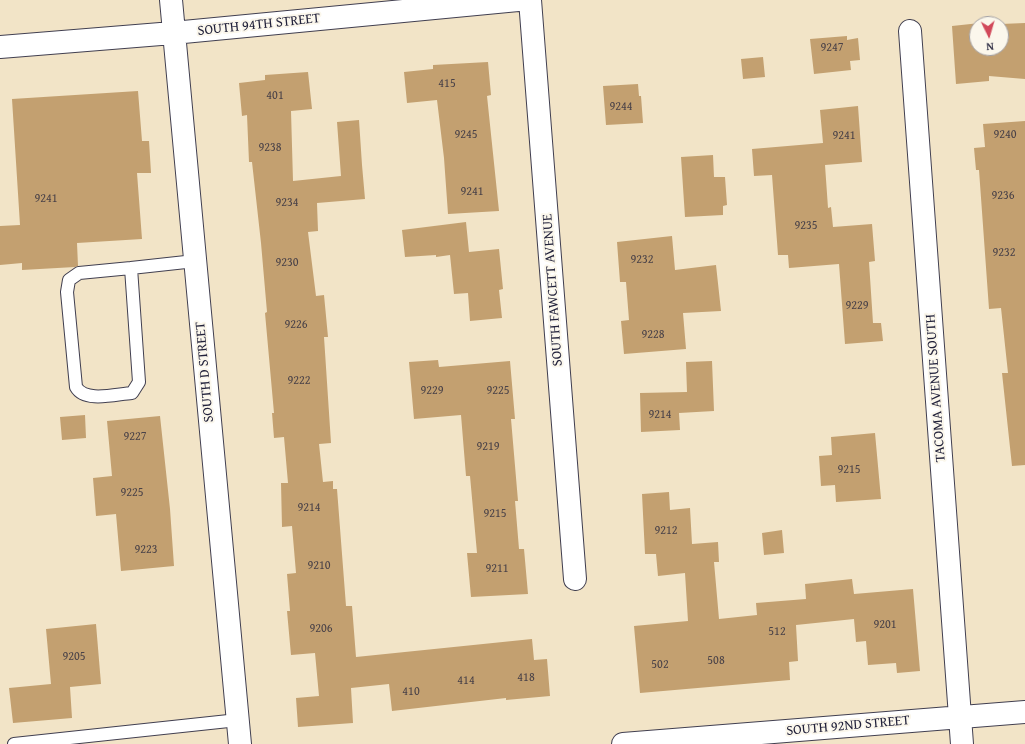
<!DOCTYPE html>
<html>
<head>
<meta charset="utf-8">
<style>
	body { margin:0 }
	#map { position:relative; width:1025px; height:744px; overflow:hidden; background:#f2e4c7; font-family:"Gentium Book Plus",serif }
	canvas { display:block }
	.north { position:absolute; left:969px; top:16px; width:40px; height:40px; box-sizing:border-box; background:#fbf7ec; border:1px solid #a4a2a5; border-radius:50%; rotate:175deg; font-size:11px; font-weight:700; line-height:16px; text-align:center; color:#22223b }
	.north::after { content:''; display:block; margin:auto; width:14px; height:18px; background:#d1495b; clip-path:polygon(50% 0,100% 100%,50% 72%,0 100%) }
</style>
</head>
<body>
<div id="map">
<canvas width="1025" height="744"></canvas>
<div class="north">N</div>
</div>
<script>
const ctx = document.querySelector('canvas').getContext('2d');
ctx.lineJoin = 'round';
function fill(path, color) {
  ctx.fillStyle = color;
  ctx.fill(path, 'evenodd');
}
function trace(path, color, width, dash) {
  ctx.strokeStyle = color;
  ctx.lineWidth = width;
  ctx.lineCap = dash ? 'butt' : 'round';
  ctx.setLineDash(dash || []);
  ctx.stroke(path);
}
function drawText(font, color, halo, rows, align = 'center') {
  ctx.font = font + ' "Gentium Book Plus",serif';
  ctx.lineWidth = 4;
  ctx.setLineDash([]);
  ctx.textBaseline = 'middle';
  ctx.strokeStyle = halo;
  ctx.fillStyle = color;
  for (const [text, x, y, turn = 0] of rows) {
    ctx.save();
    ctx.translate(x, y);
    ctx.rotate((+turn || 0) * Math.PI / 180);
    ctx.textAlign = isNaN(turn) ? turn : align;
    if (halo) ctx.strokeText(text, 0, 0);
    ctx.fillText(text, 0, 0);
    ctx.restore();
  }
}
const building = new Path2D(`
	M 980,23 L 977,24 L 977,48 L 1001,48 L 1001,24 L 1025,23 L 1025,79 L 989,76 L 989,81 L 956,84 L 952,26 Z
	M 847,36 L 847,40 L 858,38 L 860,60 L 850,61 L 851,70 L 814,74 L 810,39 Z
	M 763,57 L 765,77 L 743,79 L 741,59 Z
	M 488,62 L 491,95 L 487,96 L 499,211 L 448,214 L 444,158 L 437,100 L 407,103 L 404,72 L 433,69 L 433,65 Z
	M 308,72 L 312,109 L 291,111 L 293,181 L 341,176 L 337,122 L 359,120 L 362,165 L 365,199 L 317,203 L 318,231 L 308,232 L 316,296 L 324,295 L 328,337 L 324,337 L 331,443 L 319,444 L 323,482 L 333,481 L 333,489 L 337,489 L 346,606 L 352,606 L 356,657 L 532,639 L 534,660 L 547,659 L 550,696 L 506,700 L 506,698 L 392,711 L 389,684 L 351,688 L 353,723 L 298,727 L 296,698 L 319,696 L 315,653 L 291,655 L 287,611 L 290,611 L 287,574 L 296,573 L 292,526 L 282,527 L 281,483 L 288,483 L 284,437 L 274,438 L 272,413 L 274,413 L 265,313 L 267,312 L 261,243 L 252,162 L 249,162 L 247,115 L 242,116 L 239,83 L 265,80 L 265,75 Z
	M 638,84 L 639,96 L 641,96 L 643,123 L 606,125 L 603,86 Z
	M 138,91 L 142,141 L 149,141 L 151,173 L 137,173 L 142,239 L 77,243 L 78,266 L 75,267 L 22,270 L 22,263 L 0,265 L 0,226 L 20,225 L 12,99 Z
	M 858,106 L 862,162 L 825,165 L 828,208 L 831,207 L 833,227 L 872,224 L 875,261 L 869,262 L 873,323 L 881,323 L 883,341 L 845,344 L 839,264 L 789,268 L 788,255 L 778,255 L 772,175 L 754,176 L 752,149 L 823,143 L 820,110 Z
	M 1025,121 L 1025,465 L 1012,466 L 1002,373 L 1008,373 L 1001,308 L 989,309 L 979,170 L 976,170 L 974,148 L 985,147 L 983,124 Z
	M 713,155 L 714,177 L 725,177 L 727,205 L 723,206 L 723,215 L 685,217 L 681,157 Z
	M 466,222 L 469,252 L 499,249 L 503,289 L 499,290 L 502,318 L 470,321 L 468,293 L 454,294 L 450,255 L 436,257 L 436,255 L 405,257 L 402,230 Z
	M 672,236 L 675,270 L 716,265 L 721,311 L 683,313 L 686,349 L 624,354 L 621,321 L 629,320 L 626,282 L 620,282 L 617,242 Z
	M 438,360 L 439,367 L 510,361 L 515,419 L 511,419 L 518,501 L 515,501 L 519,549 L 524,549 L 528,594 L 471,597 L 467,553 L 477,553 L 470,476 L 466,476 L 461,415 L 414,419 L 409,362 Z
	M 712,361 L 714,411 L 679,413 L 680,430 L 641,432 L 640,393 L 687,392 L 686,362 Z
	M 85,415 L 86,438 L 62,440 L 60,417 Z
	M 160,416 L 170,509 L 174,566 L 121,571 L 116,514 L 96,516 L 93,478 L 112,476 L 107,421 Z
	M 875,433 L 881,499 L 836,502 L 835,485 L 821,486 L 819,456 L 832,455 L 831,437 Z
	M 669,492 L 670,510 L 690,508 L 692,544 L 718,542 L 719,562 L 714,562 L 719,619 L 757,615 L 756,603 L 806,599 L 805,584 L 852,579 L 854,594 L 913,589 L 920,671 L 897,673 L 896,663 L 868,665 L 866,641 L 856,642 L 854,619 L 796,625 L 798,661 L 789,662 L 790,680 L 640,693 L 634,626 L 688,621 L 685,573 L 658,576 L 656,554 L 645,554 L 642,494 Z
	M 782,530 L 784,553 L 764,555 L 762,533 Z
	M 96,624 L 101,684 L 70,687 L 72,718 L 13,723 L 9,688 L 51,684 L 46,629 Z`);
const service = new Path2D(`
	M 131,268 L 79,273 L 69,280 L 67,292 L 76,387 C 85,403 116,394 132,393 L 139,382 L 131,268 L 195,261
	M 14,744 L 238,720`);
const minor = new Path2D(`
	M 171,0 L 240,744
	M 530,0 L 575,579
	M 910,31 L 962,744
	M 0,47 L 173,33 L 518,0
	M 623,744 L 1025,712`);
const numberNames = [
	["9247",832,48],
	["415",447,84],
	["401",275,96],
	["9244",621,107],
	["9245",466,135],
	["9240",1005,135],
	["9241",844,136],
	["9238",270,148],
	["9241",472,192],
	["9236",1003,196],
	["9241",46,199],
	["9234",287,203],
	["9235",806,226],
	["9232",1004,253],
	["9232",642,260],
	["9230",287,263],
	["9229",857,306],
	["9226",296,325],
	["9228",653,335],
	["9222",299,381],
	["9229",432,391],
	["9225",498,391],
	["9214",660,415],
	["9227",135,437],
	["9219",488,447],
	["9215",849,470],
	["9225",132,493],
	["9214",309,508],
	["9215",495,514],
	["9212",666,531],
	["9223",146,550],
	["9210",319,566],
	["9211",497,569],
	["9201",885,625],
	["9206",321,629],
	["512",777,632],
	["9205",74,657],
	["508",716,661],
	["502",660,665],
	["418",526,678],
	["414",466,681],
	["410",411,692]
];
const streetNames = [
	["SOUTH 94TH STREET",259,25,-6],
	["SOUTH FAWCETT AVENUE",553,290,-94],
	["SOUTH D STREET",205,372,-95],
	["TACOMA AVENUE SOUTH",936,388,-94],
	["SOUTH 92ND STREET",848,726,-5]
];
fill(building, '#c3a070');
trace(service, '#413f50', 14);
trace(minor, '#413f50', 24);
trace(service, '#fff', 12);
trace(minor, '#fff', 22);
drawText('12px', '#4a4248', null, numberNames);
drawText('14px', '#22223b', '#fbf7ec', streetNames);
</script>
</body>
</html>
